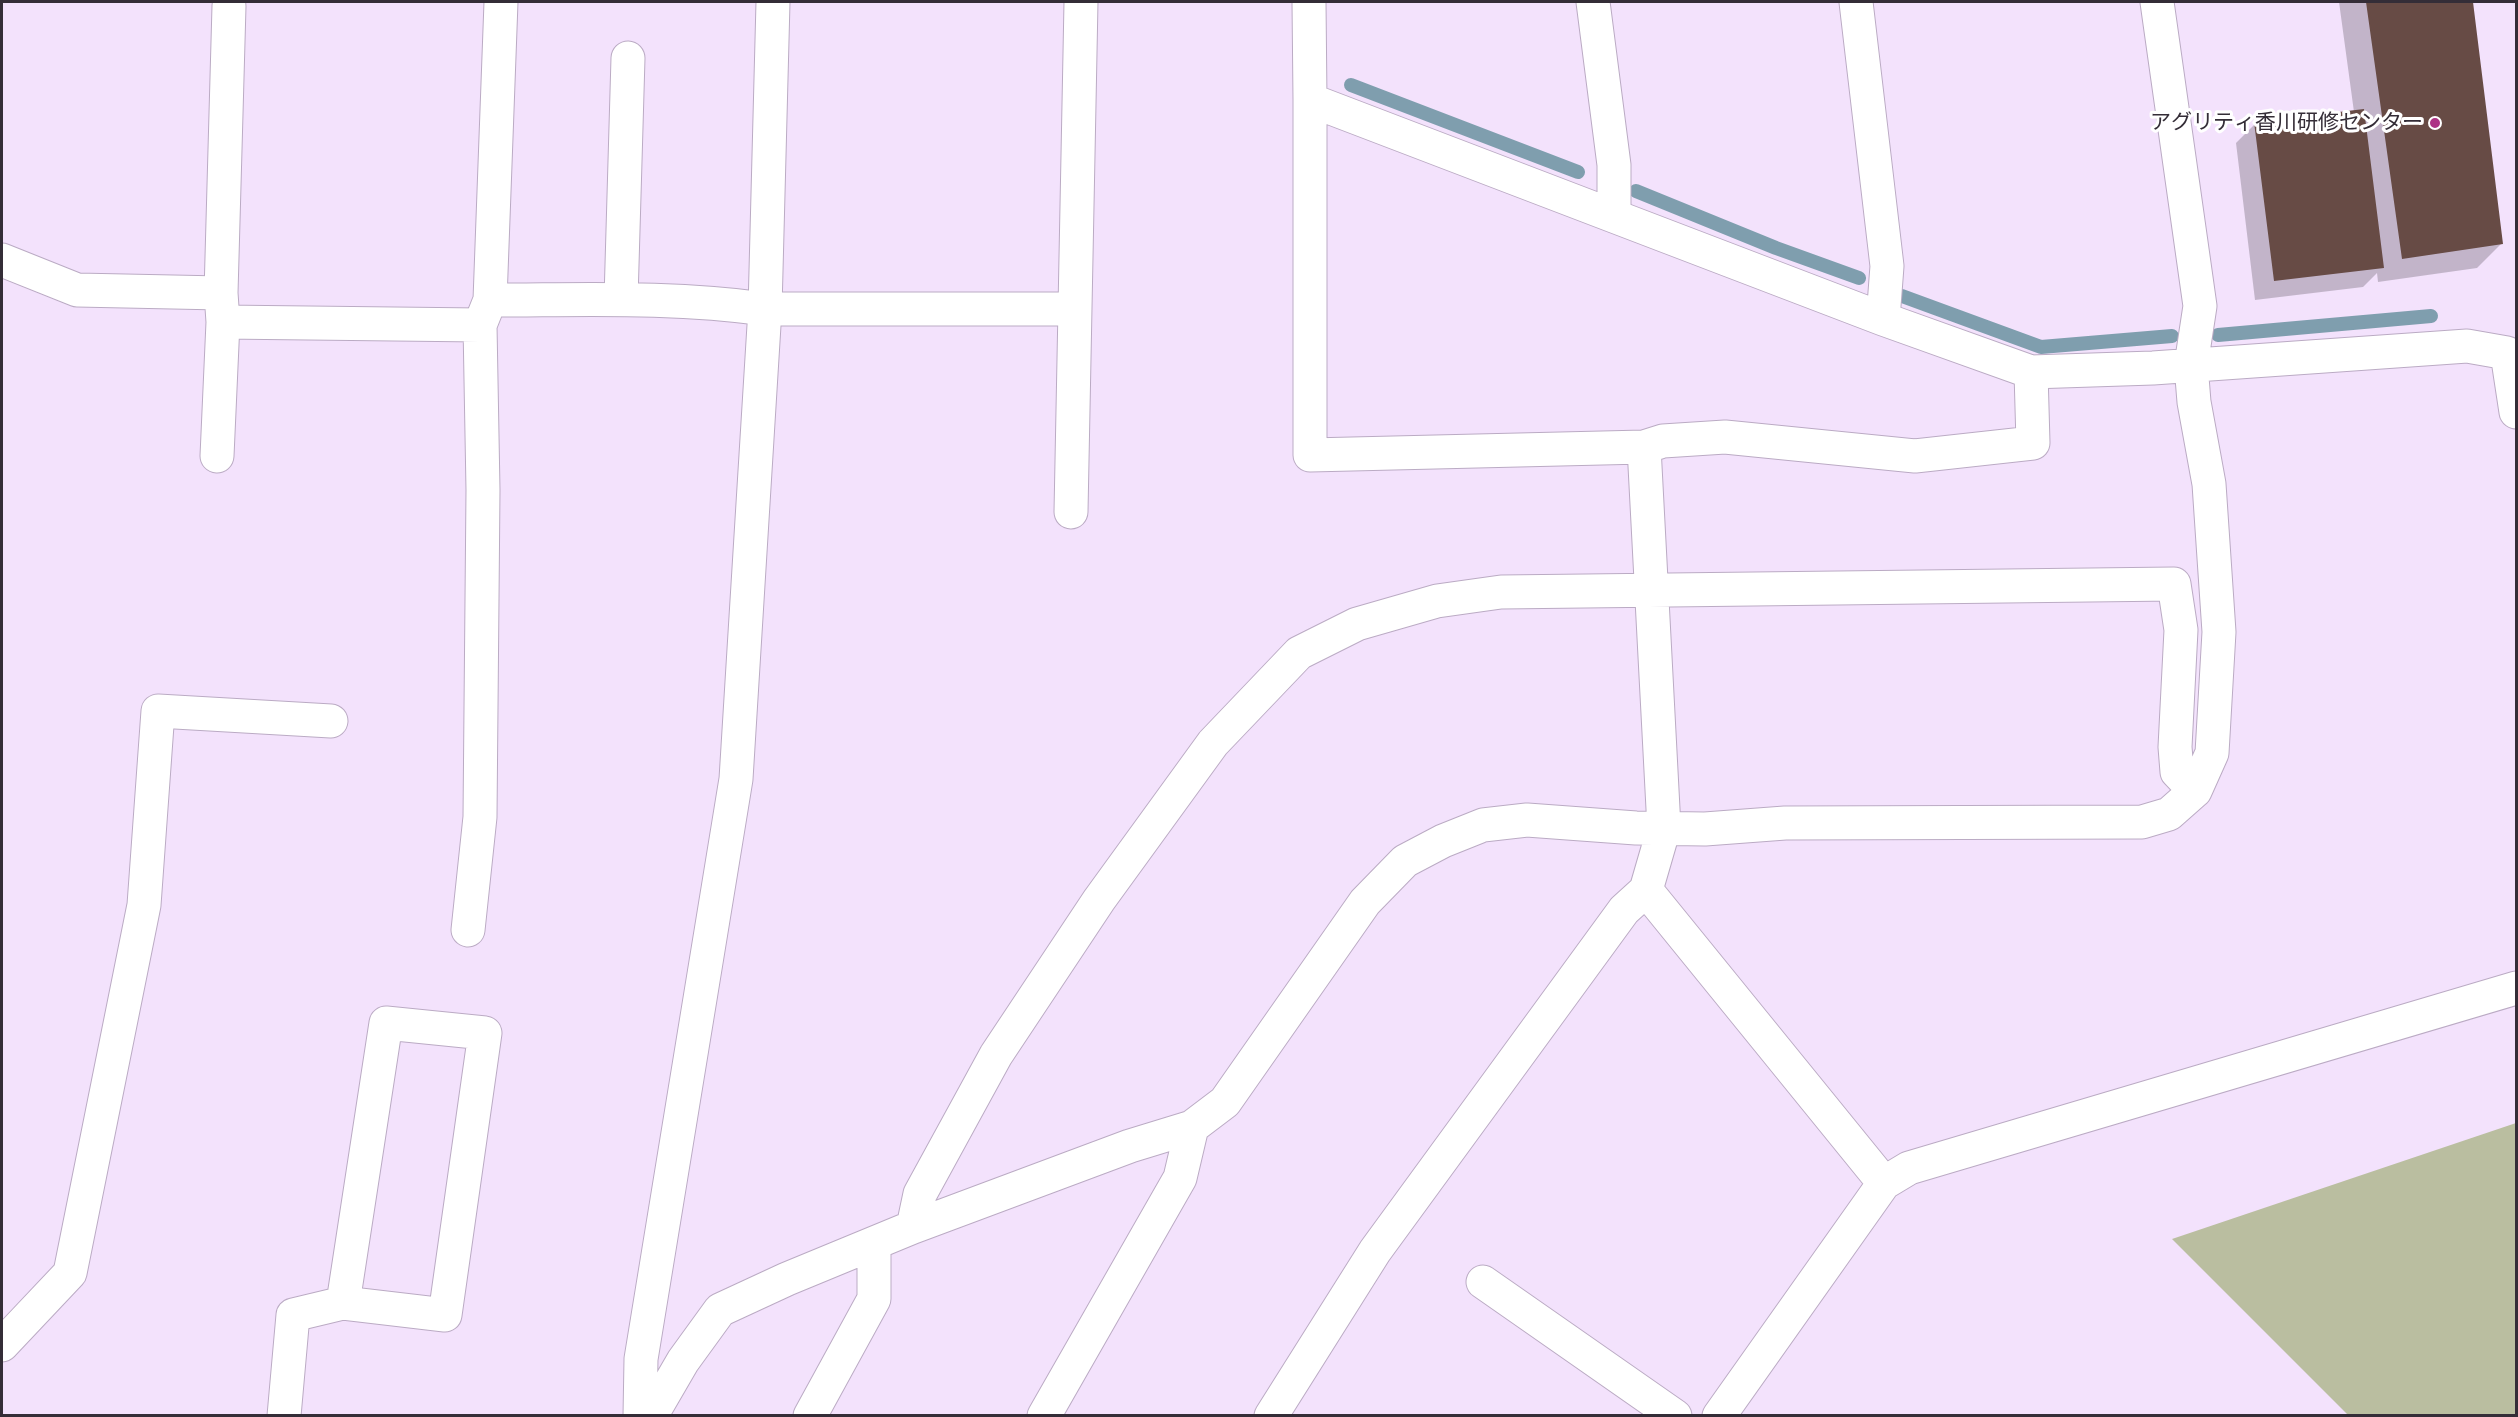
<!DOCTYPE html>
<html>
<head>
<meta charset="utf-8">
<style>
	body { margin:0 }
	#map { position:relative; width:2518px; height:1417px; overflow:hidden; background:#f3e2fc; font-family:Cabin,sans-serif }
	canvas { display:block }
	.frame { position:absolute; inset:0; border:3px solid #342d37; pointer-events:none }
</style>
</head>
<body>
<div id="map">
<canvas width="2518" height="1417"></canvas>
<div class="frame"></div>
</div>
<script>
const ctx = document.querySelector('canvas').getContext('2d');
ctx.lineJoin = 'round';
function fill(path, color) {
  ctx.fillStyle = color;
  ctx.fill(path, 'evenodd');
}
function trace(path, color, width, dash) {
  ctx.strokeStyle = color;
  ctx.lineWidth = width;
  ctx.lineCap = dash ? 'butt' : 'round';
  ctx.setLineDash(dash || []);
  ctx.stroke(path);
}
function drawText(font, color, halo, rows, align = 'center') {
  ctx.font = font + ' Cabin,"Noto Sans JP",sans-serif';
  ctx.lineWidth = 6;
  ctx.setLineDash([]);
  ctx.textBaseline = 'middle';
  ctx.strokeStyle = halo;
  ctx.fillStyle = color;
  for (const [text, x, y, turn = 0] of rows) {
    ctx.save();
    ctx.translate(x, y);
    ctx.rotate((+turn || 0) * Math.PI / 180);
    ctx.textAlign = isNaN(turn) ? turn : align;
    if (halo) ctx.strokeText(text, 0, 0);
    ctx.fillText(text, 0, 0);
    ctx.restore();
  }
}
const forest = new Path2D(`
	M 2516,1123 L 2516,1415 L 2348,1415 L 2172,1239 Z`);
const shadow = new Path2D(`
	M 2339,2 L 2471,2 L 2501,244 L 2477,268 L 2378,282 L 2377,273 L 2363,287 L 2255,300 L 2236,143 L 2255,124 L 2354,112 Z`);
const stream = new Path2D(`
	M 1351,85 L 1578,172
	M 1636,191 L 1776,248 L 1859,278
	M 1902,296 L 2041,347 L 2172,336
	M 2218,335 L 2431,316`);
const building = new Path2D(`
	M 2366,2 L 2473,2 L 2503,244 L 2402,259 Z
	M 2364,109 L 2384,268 L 2274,281 L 2254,122 Z`);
const minor = new Path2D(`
	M 1309,2 L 1310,100 L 1883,319 L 2031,372 L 2153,368 L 2467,346 L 2507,353 L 2516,412
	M 1593,2 L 1614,165 L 1614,215
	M 1856,2 L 1887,266 L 1883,319
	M 2,260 L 77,290 L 221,293
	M 621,299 L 628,58
	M 490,300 L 501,2
	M 223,322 L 480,325 L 490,300 C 582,300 674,296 765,309 L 1075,309
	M 1644,447 L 1663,441 L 1725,437 L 1915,456 L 2033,443 L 2031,372
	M 217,456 L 223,322 L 221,293 L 229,6
	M 1071,512 L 1081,2
	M 1646,890 L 1884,1183
	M 468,930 L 480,817 L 483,490 L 480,325
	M 913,1227 L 920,1194 L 996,1055 L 1099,900 L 1213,743 L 1299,653 L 1357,624 L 1437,601 L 1501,592 L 2174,584 L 2181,630 L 2175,747 L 2177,772 L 2195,791
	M 1483,1282 L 1675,1416
	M 2,1345 L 70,1273 L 144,905 L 158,711 L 331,721
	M 284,1416 L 293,1315 L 343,1303 L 445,1315 L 485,1033 L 386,1023 L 343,1303
	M 640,1416 L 641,1359 L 736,779 L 765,309 L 773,2
	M 651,1416 L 683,1361 L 720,1310 L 787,1279 L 913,1227 L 1130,1146 L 1192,1127 L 1225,1102 L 1365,902 L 1405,861 L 1443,841 L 1483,825 L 1527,820 L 1636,828 L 1705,829 L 1785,823 L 2142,822 L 2169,814 L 2195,791 L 2212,753 L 2219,632 L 2209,484 L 2194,402 L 2191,365 L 2200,306 L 2157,2
	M 810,1416 L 874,1299 L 874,1245
	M 1044,1416 L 1180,1178 L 1192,1127
	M 1271,1416 L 1375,1251 L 1624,910 L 1646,890 L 1664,828 L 1644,447 L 1310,455 L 1310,100
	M 1719,1416 L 1884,1183 L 1909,1168 L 2516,988`);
const markers = [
	[2435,123,6,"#ad3285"]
];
const poiNames = [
	["アグリティ香川研修センター",2423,123]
];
fill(forest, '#babea0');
fill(shadow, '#0003');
trace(stream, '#7f9eae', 14);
fill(building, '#674b45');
trace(minor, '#bbabc4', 35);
trace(minor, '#fff', 33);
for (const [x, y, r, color] of markers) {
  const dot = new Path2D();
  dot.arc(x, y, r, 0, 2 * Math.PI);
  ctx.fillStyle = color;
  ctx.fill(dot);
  trace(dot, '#fff', 2);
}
drawText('21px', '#342d37', '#fff', poiNames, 'right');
</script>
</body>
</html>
